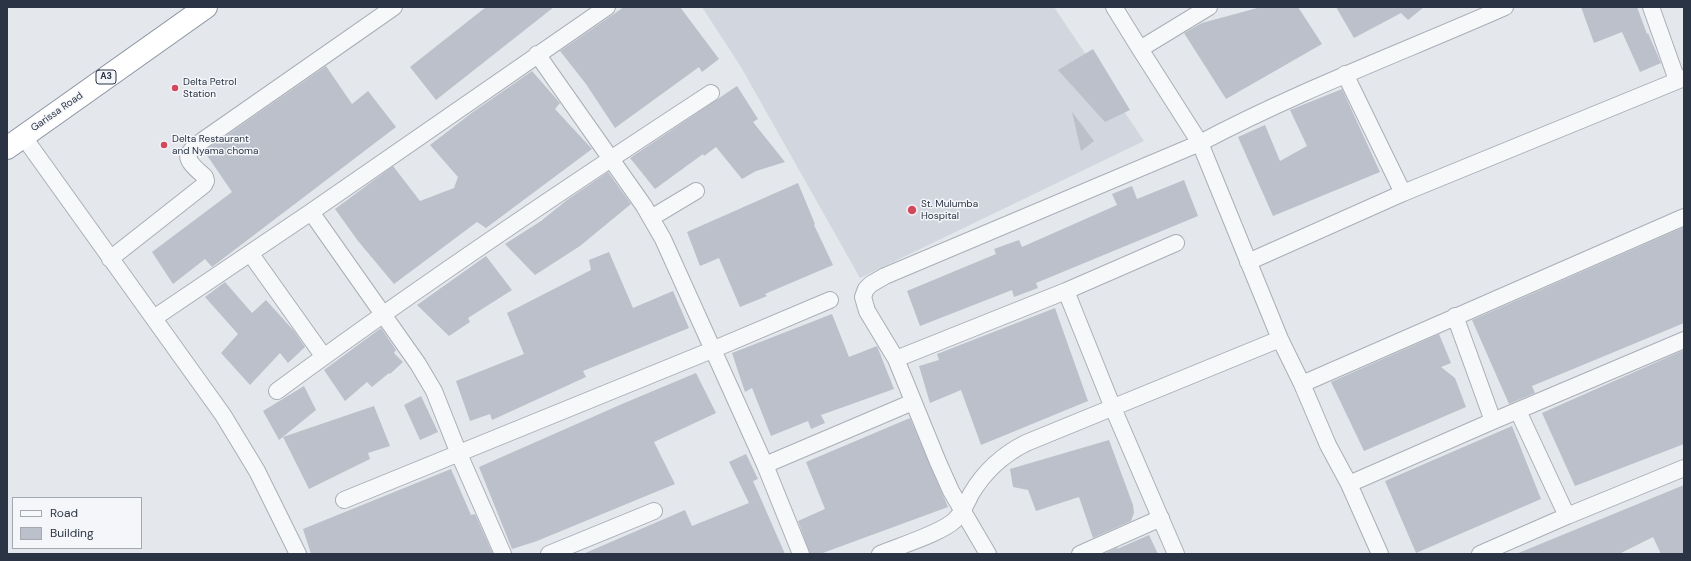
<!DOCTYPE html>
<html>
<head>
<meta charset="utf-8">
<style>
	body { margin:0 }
	#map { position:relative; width:1691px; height:561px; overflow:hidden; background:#e4e7ec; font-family:"DM Sans",sans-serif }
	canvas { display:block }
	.frame { position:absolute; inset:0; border:8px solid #2b3445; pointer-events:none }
	.legend { position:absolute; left:12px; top:497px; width:130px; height:52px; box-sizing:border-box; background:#f4f6f9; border:1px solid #a4a8b1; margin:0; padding:5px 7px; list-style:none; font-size:12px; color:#2b3445 }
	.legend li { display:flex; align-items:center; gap:8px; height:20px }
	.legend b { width:20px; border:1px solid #a4a8b1 }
</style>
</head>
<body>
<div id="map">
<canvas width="1691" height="561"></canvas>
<div class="frame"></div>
<ul class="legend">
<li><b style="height:5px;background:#f7f8fa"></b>Road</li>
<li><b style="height:11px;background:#bbc0ca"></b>Building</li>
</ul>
</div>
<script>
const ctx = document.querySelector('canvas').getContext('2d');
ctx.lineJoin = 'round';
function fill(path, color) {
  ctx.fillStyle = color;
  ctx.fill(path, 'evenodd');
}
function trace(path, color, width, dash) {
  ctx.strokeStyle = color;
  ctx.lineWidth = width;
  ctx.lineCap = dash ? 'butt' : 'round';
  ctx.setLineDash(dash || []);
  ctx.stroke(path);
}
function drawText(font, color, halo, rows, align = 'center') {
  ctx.font = font + ' "DM Sans",sans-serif';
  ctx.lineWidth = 3;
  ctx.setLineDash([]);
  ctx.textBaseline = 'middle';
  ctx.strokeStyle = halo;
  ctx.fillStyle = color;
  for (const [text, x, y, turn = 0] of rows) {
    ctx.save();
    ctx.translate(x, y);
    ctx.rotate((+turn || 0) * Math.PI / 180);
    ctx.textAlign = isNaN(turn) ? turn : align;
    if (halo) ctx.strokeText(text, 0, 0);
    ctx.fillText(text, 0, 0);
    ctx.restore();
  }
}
const built = new Path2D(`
	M 702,7 L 1054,7 L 1144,141 L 860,278 L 741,67 Z`);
const building = new Path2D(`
	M 486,7 L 554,7 L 436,100 L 410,67 Z
	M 624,7 L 680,7 L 719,59 L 702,72 L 699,67 L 615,128 L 586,84 L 560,51 Z
	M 1261,7 L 1298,7 L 1322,44 L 1226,99 L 1184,33 L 1202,23 Z
	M 1336,7 L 1424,7 L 1408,20 L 1401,13 L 1354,38 Z
	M 1581,7 L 1637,7 L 1647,34 L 1648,33 L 1661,63 L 1640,72 L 1622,32 L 1594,43 Z
	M 1093,49 L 1130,110 L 1105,122 L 1058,70 Z
	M 326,66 L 352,104 L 368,91 L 396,127 L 212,267 L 205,259 L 173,284 L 152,252 L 232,192 L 204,151 Z
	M 532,71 L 560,103 L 555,109 L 592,149 L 486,228 L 477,222 L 394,284 L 358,241 L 335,209 L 393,166 L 420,201 L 454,188 L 458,177 L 430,145 L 473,112 Z
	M 737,86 L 758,119 L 753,122 L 785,162 L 756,171 L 742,179 L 716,147 L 704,156 L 703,154 L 655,189 L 630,158 Z
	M 1342,89 L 1380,172 L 1273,216 L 1238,137 L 1265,125 L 1280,161 L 1307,146 L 1290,110 Z
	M 1072,112 L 1094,141 L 1081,151 Z
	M 608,172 L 631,204 L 580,246 L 535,275 L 505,244 L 541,221 L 567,200 Z
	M 1184,180 L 1198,216 L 1036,283 L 1038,288 L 1014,297 L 1012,290 L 920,326 L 907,291 L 996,254 L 994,249 L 1019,240 L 1022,247 L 1117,205 L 1112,194 L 1132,186 L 1137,199 Z
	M 798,183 L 815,224 L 814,225 L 833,265 L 765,294 L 767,296 L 740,307 L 719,258 L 700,266 L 687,232 Z
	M 1684,227 L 1684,323 L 1532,386 L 1535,393 L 1509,404 L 1472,320 Z
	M 609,252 L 633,308 L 673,291 L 689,328 L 583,371 L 586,377 L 492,420 L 490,414 L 470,421 L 456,381 L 524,354 L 507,313 L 591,270 L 589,260 Z
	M 486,256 L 512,290 L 468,318 L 470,322 L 449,336 L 417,305 Z
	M 225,282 L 252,313 L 266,300 L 294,331 L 305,347 L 288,363 L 280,353 L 250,385 L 221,353 L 238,334 L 205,297 Z
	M 1055,308 L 1088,401 L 981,445 L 961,390 L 930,403 L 919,366 L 939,360 L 937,354 Z
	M 832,314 L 849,357 L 877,346 L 894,389 L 821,415 L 825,423 L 811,429 L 808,421 L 771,436 L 752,388 L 745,392 L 732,353 Z
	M 381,328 L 396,350 L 394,353 L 403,362 L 390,374 L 389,373 L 372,387 L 367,382 L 345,401 L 324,370 Z
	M 1439,334 L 1451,363 L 1441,367 L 1455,378 L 1466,407 L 1364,451 L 1331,382 Z
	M 1684,350 L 1684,444 L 1575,486 L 1542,413 Z
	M 696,373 L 716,413 L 654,442 L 675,484 L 537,541 L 512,549 L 479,467 L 622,404 Z
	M 304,386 L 316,410 L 279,440 L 263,411 Z
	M 421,396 L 438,432 L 420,440 L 404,405 Z
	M 374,406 L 390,446 L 368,453 L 370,459 L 309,489 L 283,437 Z
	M 910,418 L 948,507 L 820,554 L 810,554 L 798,521 L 825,509 L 806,462 Z
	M 1512,426 L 1541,499 L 1416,553 L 1385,481 Z
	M 1109,440 L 1133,505 L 1134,513 L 1131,521 L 1093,538 L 1079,497 L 1036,511 L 1028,490 L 1013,487 L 1010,469 Z
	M 746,454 L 758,479 L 753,481 L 785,554 L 583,554 L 685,510 L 692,526 L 749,503 L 729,462 Z
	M 451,469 L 471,515 L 475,514 L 493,554 L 311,554 L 303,529 Z
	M 1684,485 L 1684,554 L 1661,554 L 1653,537 L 1619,554 L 1516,554 Z
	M 1149,535 L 1158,554 L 1103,554 L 1118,547 L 1117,549 Z`);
const minor = new Path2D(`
	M 1114,7 L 1140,49 L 1200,143 L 1280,339 L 1302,384 L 1328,445 L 1349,484 L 1380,554
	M 1651,7 L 1677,80
	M 1140,49 L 1209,7
	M 537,54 L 644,206 L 663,239 L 765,465 L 913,402
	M 1345,74 L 1403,193
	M 23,136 L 223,415 L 257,471 L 298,554
	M 311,212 L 418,364 L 434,391 L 459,454 L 503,554
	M 651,218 L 696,191
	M 250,253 L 324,357
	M 110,259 L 204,185 L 206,181 L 205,177 C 200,172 183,160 190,152 C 193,148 198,144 202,141 L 394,7
	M 1248,262 L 1403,193 L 1684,78
	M 1066,291 L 1113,408 L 1176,554
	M 1455,316 L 1493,421
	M 154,318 L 311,212 L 607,7
	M 896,359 L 1066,291 L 1176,243
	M 1302,384 L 1684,217
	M 277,391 C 418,287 564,189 711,93
	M 1518,411 L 1567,516
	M 765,465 L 801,554
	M 1349,484 L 1493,421 L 1684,340
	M 344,500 L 712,350 L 830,300
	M 549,554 L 654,511
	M 880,554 C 899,546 942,533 955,520 C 963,512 966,504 971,494 C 984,472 1004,454 1026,443 L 1280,339
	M 988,554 L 951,491 L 938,462 L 896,359 L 867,311 L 863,297 L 866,289 L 871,284 L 885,276 L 1200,143 C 1298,91 1403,52 1505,7
	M 1080,554 L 1161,518
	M 1480,554 L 1567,516 L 1684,468`);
const trunk = new Path2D(`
	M 7,148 L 206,7`);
const markers = [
	[175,88,4,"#d1495b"],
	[164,145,4,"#d1495b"],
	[912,210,5,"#d1495b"]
];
const shields = [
	[106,77,20]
];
const shieldNames = [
	["A3",106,77]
];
const poiNames = [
	["Delta Petrol",183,82],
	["Station",183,94],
	["Delta Restaurant",172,139],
	["and Nyama choma",172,151],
	["St. Mulumba",921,204],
	["Hospital",921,216]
];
const streetNames = [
	["Garissa Road",57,112,-35]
];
fill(built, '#d2d6de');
fill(building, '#bbc0ca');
trace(minor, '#a9aeb7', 18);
trace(trunk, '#8b94a3', 24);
trace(minor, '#f7f8fa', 16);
trace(trunk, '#fff', 22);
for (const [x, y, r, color] of markers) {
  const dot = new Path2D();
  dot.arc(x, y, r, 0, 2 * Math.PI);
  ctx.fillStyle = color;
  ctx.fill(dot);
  trace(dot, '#f4f6f9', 1.5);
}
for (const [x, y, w] of shields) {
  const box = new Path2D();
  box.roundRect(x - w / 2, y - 7, w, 14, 3);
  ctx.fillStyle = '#f4f6f9';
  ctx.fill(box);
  trace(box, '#2b3445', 1);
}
drawText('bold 9px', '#2b3445', null, shieldNames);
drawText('10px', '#2b3445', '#f4f6f9', poiNames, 'left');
drawText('10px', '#2b3445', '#f4f6f9', streetNames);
</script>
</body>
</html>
